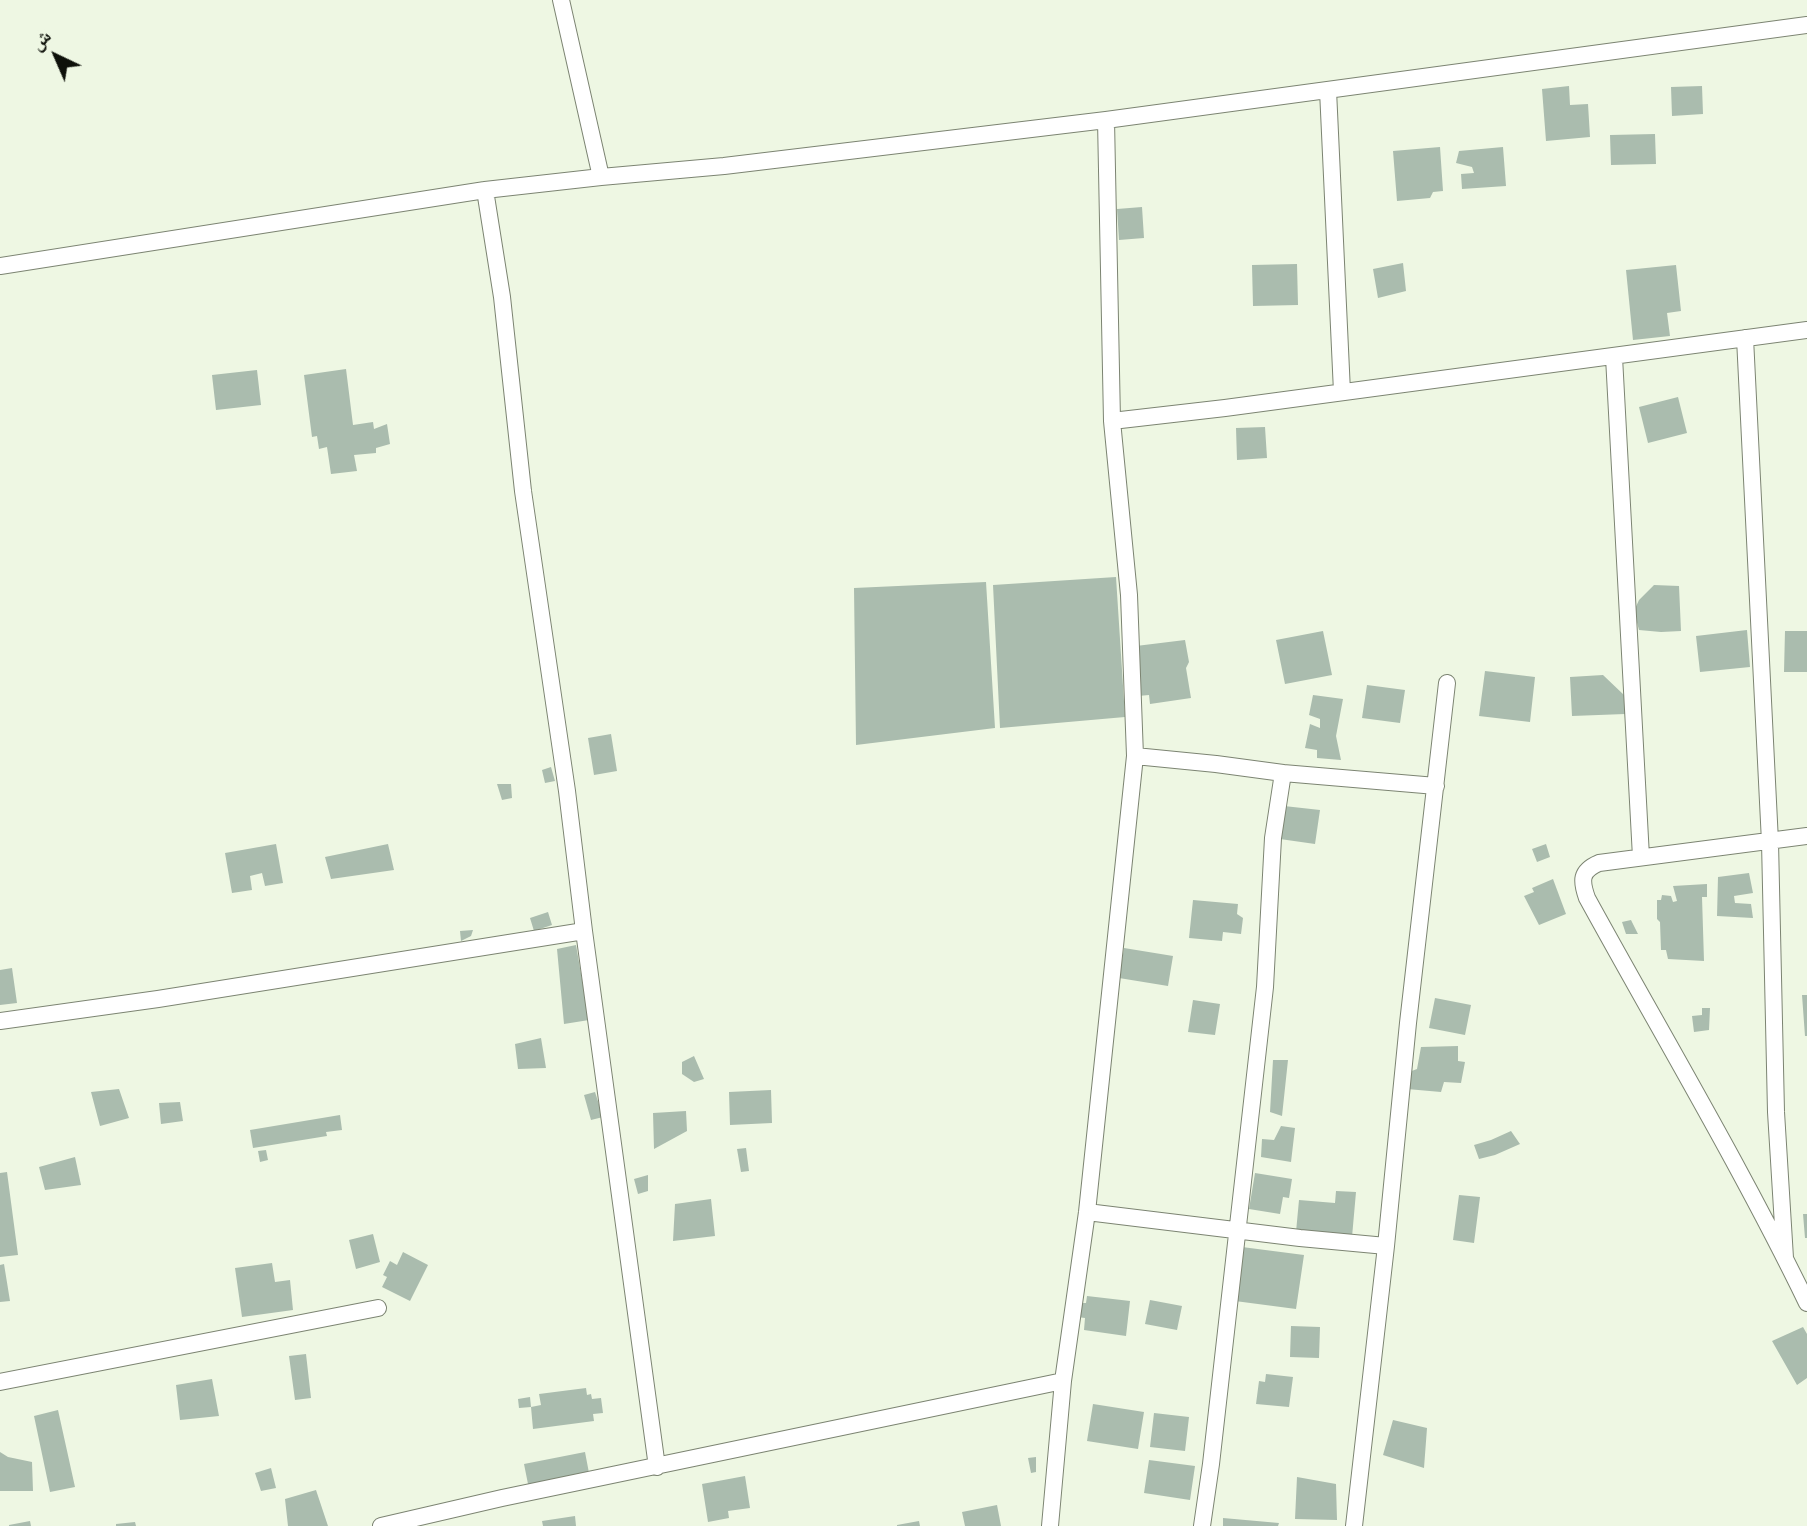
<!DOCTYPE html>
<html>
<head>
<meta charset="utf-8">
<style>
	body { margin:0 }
	#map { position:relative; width:1807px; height:1526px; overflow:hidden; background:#eef7e3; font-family:Overpass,"Noto Naskh Arabic",sans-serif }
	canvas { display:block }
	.north { position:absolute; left:21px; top:21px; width:70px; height:70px; -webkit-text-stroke:5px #eef7e3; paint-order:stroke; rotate:316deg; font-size:19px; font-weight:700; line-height:28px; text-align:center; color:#0e110a }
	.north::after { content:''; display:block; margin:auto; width:24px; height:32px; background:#0e110a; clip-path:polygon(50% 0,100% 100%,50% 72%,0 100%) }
</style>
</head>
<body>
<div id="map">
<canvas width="1807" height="1526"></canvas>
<div class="north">ش</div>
</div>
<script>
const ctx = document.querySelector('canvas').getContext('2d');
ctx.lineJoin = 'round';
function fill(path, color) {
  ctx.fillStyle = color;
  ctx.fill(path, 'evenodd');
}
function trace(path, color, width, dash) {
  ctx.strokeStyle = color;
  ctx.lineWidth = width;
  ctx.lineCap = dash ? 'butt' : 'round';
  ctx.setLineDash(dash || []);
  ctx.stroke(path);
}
const building = new Path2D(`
	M 1569,86 L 1570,105 L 1588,104 L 1590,137 L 1546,141 L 1542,89 Z
	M 1702,86 L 1703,114 L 1672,116 L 1671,87 Z
	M 1655,134 L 1656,164 L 1611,165 L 1610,135 Z
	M 1440,147 L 1443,191 L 1433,192 L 1430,198 L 1397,201 L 1393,151 Z
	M 1503,147 L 1506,186 L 1462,189 L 1461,174 L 1474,173 L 1472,167 L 1456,163 L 1459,151 Z
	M 1142,207 L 1144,238 L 1119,240 L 1117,209 Z
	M 1403,263 L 1406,291 L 1378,298 L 1373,269 Z
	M 1297,264 L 1298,305 L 1253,306 L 1252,265 Z
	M 1676,265 L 1681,311 L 1667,313 L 1670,336 L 1633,340 L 1626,270 Z
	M 346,369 L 353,425 L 373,422 L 374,429 L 387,424 L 390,444 L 376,448 L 376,453 L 354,455 L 357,471 L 331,474 L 327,447 L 319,449 L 317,436 L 312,437 L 304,375 Z
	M 257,370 L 261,405 L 216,410 L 212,375 Z
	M 1678,397 L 1687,433 L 1648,443 L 1639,407 Z
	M 1265,427 L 1267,458 L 1237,460 L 1236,428 Z
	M 1116,577 L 1125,717 L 1000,728 L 993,585 Z
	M 986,582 L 995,728 L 856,745 L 854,588 Z
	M 1654,585 L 1679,586 L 1681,631 L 1661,632 L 1639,630 L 1634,611 L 1639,600 Z
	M 1747,630 L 1750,667 L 1700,672 L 1696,636 Z
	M 1323,631 L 1332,675 L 1285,684 L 1276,640 Z
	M 1785,631 L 1807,631 L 1807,672 L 1784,672 Z
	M 1185,640 L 1189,662 L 1186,668 L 1191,698 L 1150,704 L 1149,695 L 1138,696 L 1136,646 Z
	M 1485,671 L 1535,677 L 1530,722 L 1479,716 Z
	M 1603,675 L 1624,695 L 1625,714 L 1572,716 L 1570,677 Z
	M 1367,685 L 1405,690 L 1400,723 L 1362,718 Z
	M 1313,695 L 1343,699 L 1336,736 L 1341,760 L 1317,758 L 1317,750 L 1305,748 L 1310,724 L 1320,728 L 1320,719 L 1309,715 Z
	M 611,734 L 617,771 L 594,775 L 588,738 Z
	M 551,767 L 555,781 L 545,783 L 542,770 Z
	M 497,784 L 511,784 L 512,798 L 502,800 Z
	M 1284,806 L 1320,810 L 1315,844 L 1280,839 Z
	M 276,844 L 283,883 L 265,886 L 262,873 L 250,876 L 252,890 L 232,893 L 225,853 Z
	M 388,844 L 394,870 L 331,879 L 325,857 Z
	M 1546,844 L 1550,857 L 1537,862 L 1532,849 Z
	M 1749,873 L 1753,893 L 1734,896 L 1735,903 L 1751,904 L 1753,918 L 1717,916 L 1718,877 Z
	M 1553,879 L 1566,914 L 1539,925 L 1524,896 L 1534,892 L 1532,888 Z
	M 1707,884 L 1707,897 L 1702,897 L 1704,961 L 1668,959 L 1666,950 L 1661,950 L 1660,922 L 1657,919 L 1657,900 L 1661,900 L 1662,895 L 1671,896 L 1673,902 L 1677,901 L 1673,886 Z
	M 1193,900 L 1238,904 L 1237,914 L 1243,918 L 1241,934 L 1223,932 L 1222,941 L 1189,938 Z
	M 548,912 L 552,925 L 534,931 L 530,918 Z
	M 1631,920 L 1638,934 L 1626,934 L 1622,922 Z
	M 473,930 L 471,936 L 461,941 L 460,931 Z
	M 576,945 L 589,1020 L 564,1024 L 557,949 Z
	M 1124,948 L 1173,956 L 1168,986 L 1119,978 Z
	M 12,968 L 17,1003 L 0,1005 L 0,970 Z
	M 1802,995 L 1807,995 L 1807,1036 L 1805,1036 Z
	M 1435,998 L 1471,1005 L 1465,1035 L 1429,1028 Z
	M 1193,1000 L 1220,1004 L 1215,1035 L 1188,1032 Z
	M 1702,1008 L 1710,1008 L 1709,1030 L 1694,1032 L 1692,1016 L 1702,1015 Z
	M 541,1038 L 546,1068 L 518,1069 L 515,1044 Z
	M 1458,1046 L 1458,1061 L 1465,1062 L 1461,1083 L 1444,1082 L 1441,1092 L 1407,1089 L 1409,1072 L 1417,1069 L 1421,1047 Z
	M 694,1056 L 704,1079 L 694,1082 L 682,1074 L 682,1062 Z
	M 1273,1060 L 1288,1060 L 1282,1116 L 1270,1112 Z
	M 119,1089 L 129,1118 L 100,1126 L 91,1092 Z
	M 771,1090 L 772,1123 L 730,1125 L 729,1092 Z
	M 595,1092 L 603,1117 L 591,1120 L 584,1095 Z
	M 180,1102 L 183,1121 L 161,1124 L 159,1103 Z
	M 686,1111 L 687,1131 L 654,1149 L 653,1113 Z
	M 340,1115 L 342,1130 L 326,1132 L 327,1136 L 253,1148 L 250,1130 Z
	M 1281,1126 L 1295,1128 L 1291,1162 L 1261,1157 L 1262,1139 L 1274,1140 Z
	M 1511,1131 L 1520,1144 L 1495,1155 L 1479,1159 L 1474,1145 L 1491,1140 Z
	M 746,1148 L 749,1171 L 741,1172 L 737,1149 Z
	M 266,1150 L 268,1160 L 260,1162 L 258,1151 Z
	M 75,1157 L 81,1185 L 45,1190 L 39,1167 Z
	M 7,1172 L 18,1255 L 0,1257 L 0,1173 Z
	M 1255,1173 L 1292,1179 L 1289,1198 L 1283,1197 L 1280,1214 L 1249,1209 Z
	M 648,1175 L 648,1191 L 638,1194 L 634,1179 Z
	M 1336,1191 L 1356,1192 L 1352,1237 L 1296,1232 L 1299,1200 L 1335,1203 Z
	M 1459,1195 L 1480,1197 L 1474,1243 L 1453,1240 Z
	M 711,1199 L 715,1236 L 673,1241 L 675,1204 Z
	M 1803,1214 L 1807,1214 L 1807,1238 L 1805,1238 Z
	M 373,1234 L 380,1262 L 356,1269 L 349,1240 Z
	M 1242,1247 L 1304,1255 L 1296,1309 L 1235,1301 Z
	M 403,1252 L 428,1265 L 410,1301 L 382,1287 L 387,1277 L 383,1275 L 390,1261 L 397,1265 Z
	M 272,1263 L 275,1282 L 290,1280 L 293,1310 L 242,1317 L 235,1268 Z
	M 4,1264 L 10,1301 L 0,1302 L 0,1265 Z
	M 1087,1296 L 1130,1301 L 1126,1336 L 1084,1330 L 1085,1318 L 1077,1317 L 1079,1303 L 1086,1303 Z
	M 1150,1300 L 1182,1306 L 1177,1330 L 1145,1324 Z
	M 1291,1326 L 1320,1327 L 1319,1358 L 1290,1357 Z
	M 1803,1327 L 1807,1334 L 1807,1378 L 1797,1385 L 1772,1341 Z
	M 306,1354 L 311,1398 L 295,1400 L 289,1356 Z
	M 1266,1374 L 1293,1377 L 1289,1407 L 1256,1404 L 1259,1381 L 1265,1382 Z
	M 212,1379 L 219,1416 L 180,1420 L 176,1385 Z
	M 586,1388 L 587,1395 L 591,1394 L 592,1399 L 601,1398 L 603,1413 L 593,1414 L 594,1421 L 533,1429 L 531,1407 L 519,1408 L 518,1399 L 530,1397 L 531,1407 L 541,1405 L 539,1394 Z
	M 1093,1404 L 1144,1412 L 1138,1449 L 1087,1441 Z
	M 58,1410 L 75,1487 L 50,1492 L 34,1416 Z
	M 1154,1413 L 1189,1417 L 1185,1451 L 1150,1447 Z
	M 1393,1420 L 1427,1428 L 1424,1468 L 1383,1455 Z
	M 0,1452 L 8,1457 L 32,1462 L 33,1491 L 0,1491 Z
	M 585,1452 L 589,1473 L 528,1484 L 524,1464 Z
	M 1036,1457 L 1036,1472 L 1031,1473 L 1028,1458 Z
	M 1149,1460 L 1195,1466 L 1190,1500 L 1144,1493 Z
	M 271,1468 L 276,1488 L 261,1491 L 255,1473 Z
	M 745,1476 L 750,1508 L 728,1511 L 729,1518 L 708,1522 L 702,1484 Z
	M 1297,1477 L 1336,1484 L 1337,1520 L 1295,1519 Z
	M 316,1490 L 328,1526 L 288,1526 L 285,1499 Z
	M 997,1505 L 1001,1526 L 965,1526 L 962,1512 Z
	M 575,1516 L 576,1526 L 543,1526 L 542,1521 Z
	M 1223,1518 L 1279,1523 L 1278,1526 L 1223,1526 Z
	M 30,1521 L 31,1526 L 9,1526 L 9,1525 Z
	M 919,1521 L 920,1526 L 897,1526 L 897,1525 Z
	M 135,1522 L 136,1526 L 116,1526 L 116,1524 Z`);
const street = new Path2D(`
	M 1328,90 L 1342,392
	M 601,177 L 724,166 L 1106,120 L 1807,25
	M 485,190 L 502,297 L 523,491 L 567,791 L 584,931 L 657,1467
	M 0,266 L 485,190 L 601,177 L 561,0
	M 1745,338 L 1770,842 L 1776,1112 L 1785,1258
	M 1614,357 L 1641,857
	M 1112,421 L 1225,408 L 1807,330
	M 1135,756 L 1216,764 L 1283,773 L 1436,786
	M 1807,836 L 1599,863 C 1580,871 1581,881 1587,898 C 1661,1033 1740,1165 1807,1303
	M 0,1021 L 158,999 L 584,931
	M 1087,1212 L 1300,1238 L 1386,1246
	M 0,1382 L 378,1308
	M 381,1526 L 502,1498 L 1063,1381
	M 1050,1526 L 1063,1381 L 1087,1212 L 1135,756 L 1129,595 L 1112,421 L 1106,120
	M 1202,1526 L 1211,1464 L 1265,987 L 1273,838 L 1283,773
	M 1354,1526 L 1386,1246 L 1408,1023 L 1447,683`);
fill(building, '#aabcae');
trace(street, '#7c8472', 18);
trace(street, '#fff', 16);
</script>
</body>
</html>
